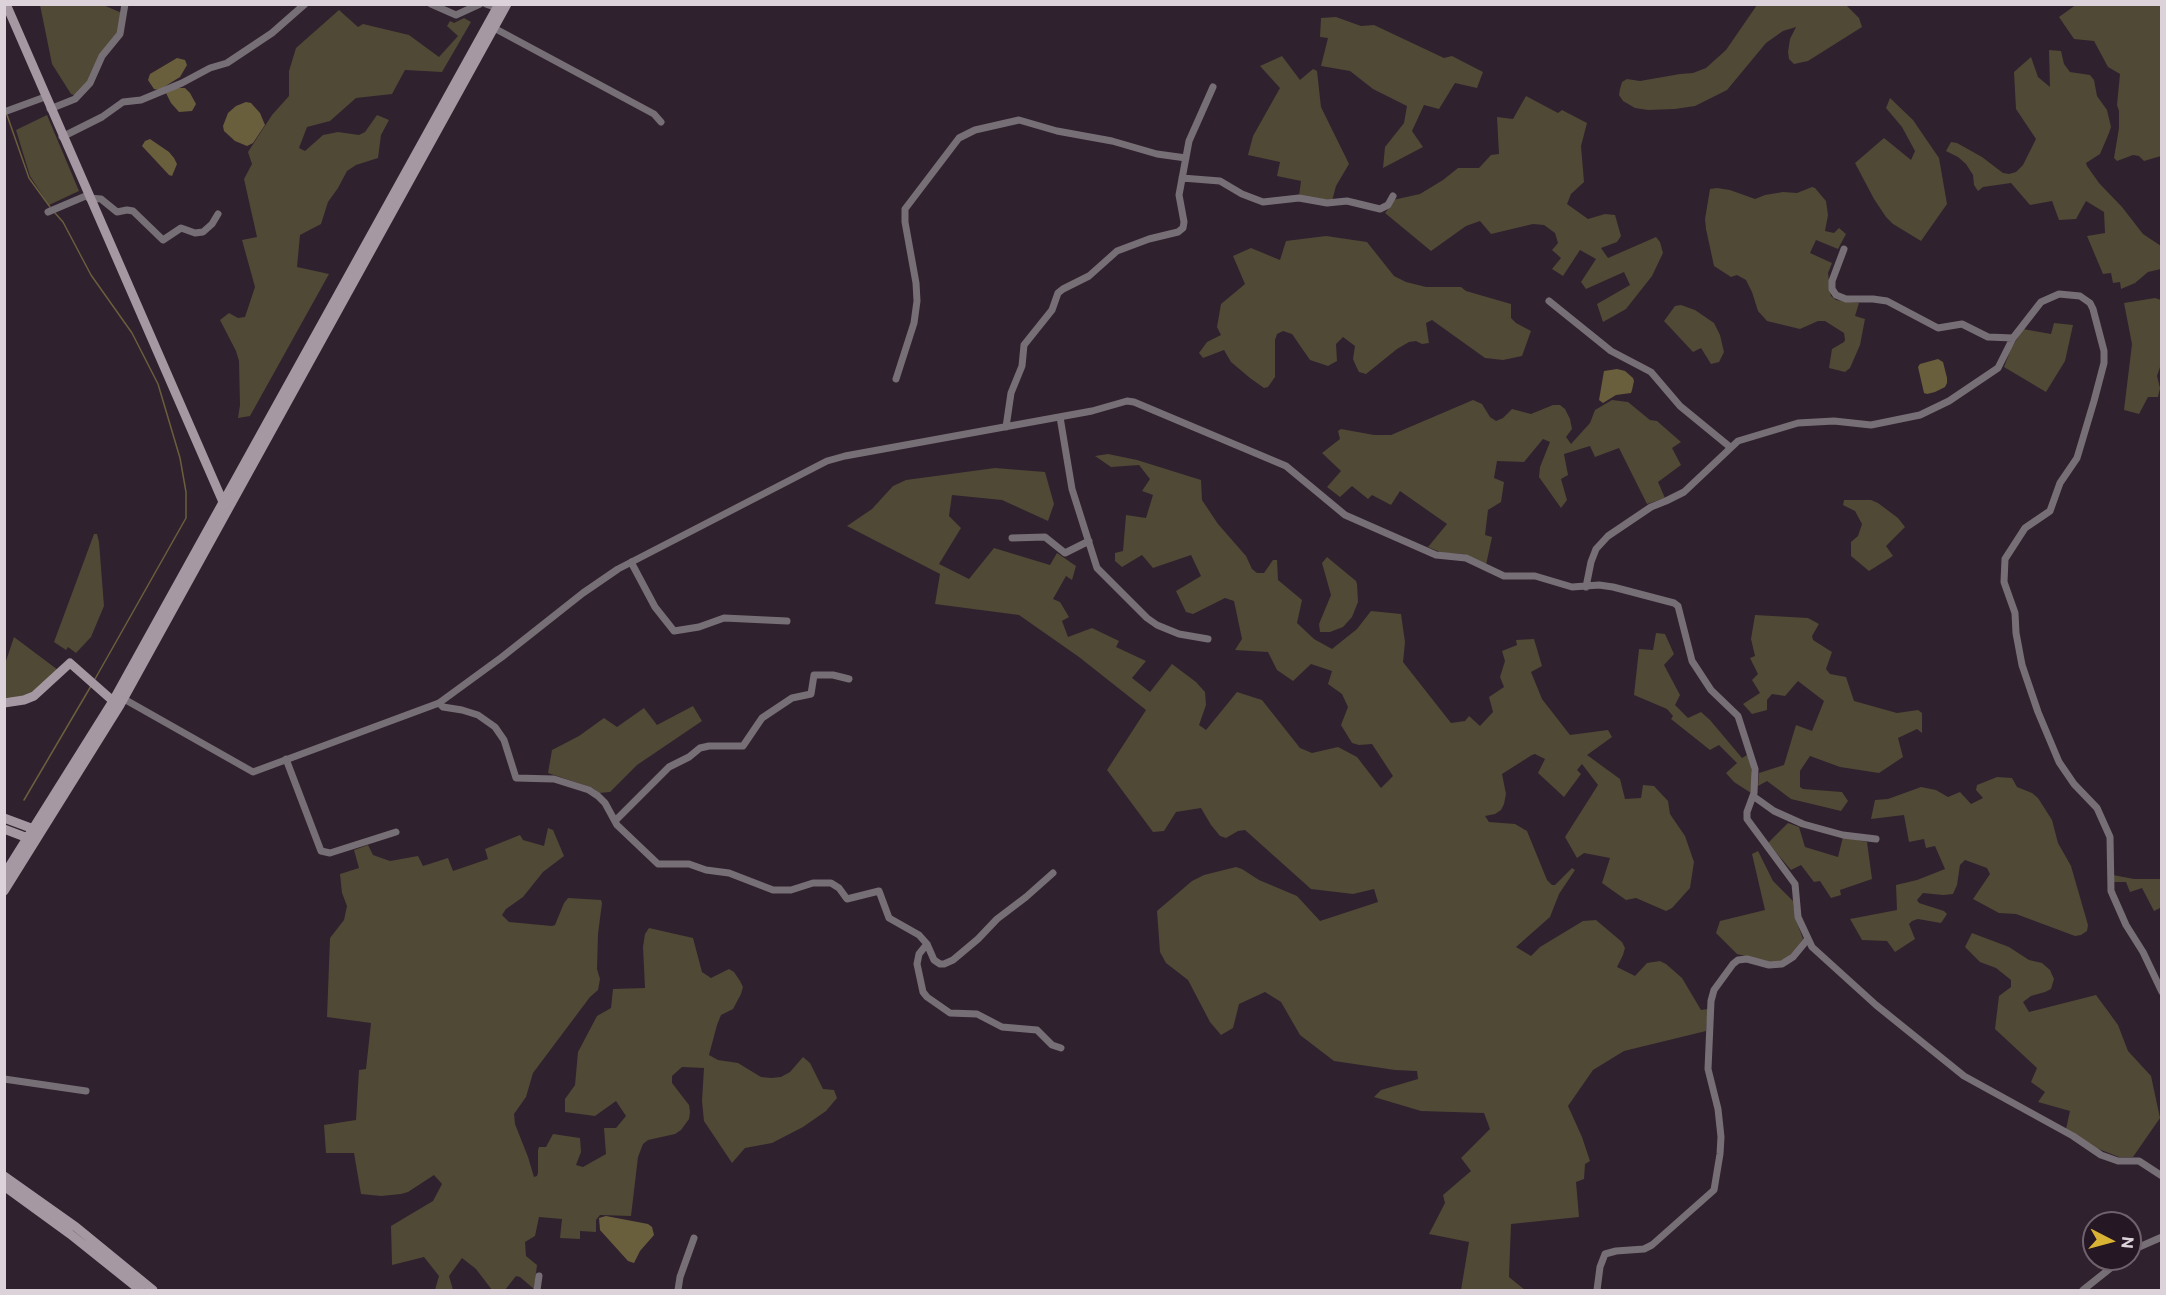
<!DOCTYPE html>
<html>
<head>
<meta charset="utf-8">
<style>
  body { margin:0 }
  #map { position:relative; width:2166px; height:1295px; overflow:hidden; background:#30212e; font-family:Commissioner,sans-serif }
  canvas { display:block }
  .frame { position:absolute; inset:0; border:6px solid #dcd2da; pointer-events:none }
  .north { position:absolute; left:2082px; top:1211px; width:60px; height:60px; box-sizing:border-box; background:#261724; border:2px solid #6f626d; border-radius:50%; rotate:96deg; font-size:16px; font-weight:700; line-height:24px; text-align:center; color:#dcd2da }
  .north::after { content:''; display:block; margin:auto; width:21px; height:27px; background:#d9b334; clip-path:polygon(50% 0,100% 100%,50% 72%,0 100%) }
</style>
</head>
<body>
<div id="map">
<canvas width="2166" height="1295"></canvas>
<div class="frame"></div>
<div class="north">N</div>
</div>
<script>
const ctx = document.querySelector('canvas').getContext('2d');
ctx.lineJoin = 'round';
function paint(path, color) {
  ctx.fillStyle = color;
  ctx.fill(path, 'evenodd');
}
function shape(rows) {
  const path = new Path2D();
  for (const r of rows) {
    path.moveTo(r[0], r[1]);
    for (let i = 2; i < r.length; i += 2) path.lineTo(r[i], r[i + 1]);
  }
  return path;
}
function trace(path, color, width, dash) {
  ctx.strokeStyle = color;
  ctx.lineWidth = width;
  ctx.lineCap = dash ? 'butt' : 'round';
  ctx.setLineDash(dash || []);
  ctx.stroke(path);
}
const green = shape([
  [2077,4,2161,5,2161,156,2144,161,2139,156,2133,155,2117,161,2114,158,2119,128,2119,111,2117,105,2120,74,2108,67,2094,41,2074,39,2059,17],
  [40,5,103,5,122,13,120,29,86,86,76,96,71,94,52,64],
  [1757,5,1846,5,1859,18,1862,27,1808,61,1794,64,1789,59,1788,52,1790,39,1796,27,1783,31,1766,43,1727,90,1695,106,1675,109,1648,110,1635,108,1623,101,1619,95,1620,89,1622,82,1627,79,1640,81,1680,74,1693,73,1706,68,1726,50],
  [339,10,358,27,363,24,409,35,439,57,458,36,447,26,450,21,454,23,464,18,471,22,442,72,405,70,392,94,356,98,330,121,307,127,299,148,305,151,323,135,338,132,359,135,365,132,377,115,389,120,381,135,378,158,356,165,347,171,338,188,328,202,321,224,300,235,297,267,329,274,250,416,238,418,240,405,239,361,236,351,220,320,229,313,238,318,245,317,255,287,242,240,257,237,244,179,252,164,248,152,272,115,289,96,289,71,296,48],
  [1336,17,1361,26,1374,25,1444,58,1452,56,1483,72,1477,88,1455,83,1439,109,1424,105,1412,131,1423,147,1383,168,1385,147,1404,123,1407,106,1373,89,1350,71,1321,66,1328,38,1320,37,1321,18],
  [2049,50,2061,51,2064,64,2070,72,2090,75,2094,80,2097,96,2107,110,2111,127,2109,133,2100,154,2086,163,2087,166,2099,183,2122,207,2143,234,2161,246,2161,269,2148,272,2135,283,2121,289,2120,282,2113,283,2111,273,2103,274,2087,236,2105,233,2104,212,2086,201,2076,219,2059,220,2052,201,2030,205,2011,183,1983,187,1978,191,1974,185,1973,175,1966,164,1958,157,1946,151,1951,142,1957,143,1982,157,2003,173,2009,174,2016,172,2023,165,2036,139,2016,109,2014,72,2031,57,2038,77,2050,87],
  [1282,56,1300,80,1313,69,1317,71,1321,107,1349,164,1336,186,1332,201,1299,196,1301,181,1277,176,1280,162,1248,155,1253,136,1280,88,1260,66],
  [1526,96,1558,113,1562,110,1587,123,1581,146,1584,182,1571,194,1567,204,1588,219,1605,214,1615,215,1621,236,1617,242,1601,248,1608,258,1656,237,1660,242,1663,253,1652,276,1626,309,1603,322,1597,304,1630,285,1624,272,1586,289,1581,282,1596,259,1580,250,1563,276,1552,269,1561,258,1552,250,1558,243,1555,233,1544,225,1533,224,1491,234,1480,221,1466,226,1431,251,1385,213,1392,204,1393,200,1420,194,1443,180,1458,168,1479,168,1491,155,1499,154,1497,117,1513,119],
  [1890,98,1913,120,1939,158,1947,204,1921,241,1893,224,1886,217,1874,199,1855,163,1884,138,1911,160,1915,151,1902,127,1886,108],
  [47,115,79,191,49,205,30,176,16,130],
  [1812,187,1815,188,1826,201,1828,215,1825,231,1834,233,1839,228,1846,234,1838,249,1816,240,1810,253,1832,263,1828,273,1831,296,1836,300,1859,303,1855,316,1865,319,1860,345,1850,368,1845,372,1829,368,1832,349,1844,342,1845,340,1844,333,1825,321,1818,321,1800,329,1767,321,1758,311,1752,292,1746,280,1737,275,1731,277,1714,266,1706,229,1705,219,1710,189,1717,188,1730,190,1755,199,1765,195,1783,192,1797,193],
  [1326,236,1367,242,1394,276,1406,282,1426,287,1461,287,1466,291,1511,304,1511,318,1516,323,1531,331,1522,356,1503,360,1485,358,1432,320,1426,323,1429,343,1422,344,1416,341,1409,342,1397,349,1366,374,1359,372,1356,366,1353,359,1355,346,1343,337,1336,344,1337,361,1328,366,1310,360,1292,334,1283,331,1277,334,1275,340,1275,377,1268,387,1264,388,1250,378,1231,362,1224,350,1203,358,1199,353,1207,342,1221,335,1217,327,1221,304,1245,284,1233,256,1251,248,1280,260,1286,241],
  [2155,298,2161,300,2161,364,2157,376,2160,388,2158,397,2148,397,2139,414,2124,410,2132,344,2124,303],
  [1681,305,1695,310,1714,323,1720,335,1724,352,1719,362,1711,364,1701,348,1693,352,1664,321,1675,306],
  [2054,323,2073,325,2065,361,2046,392,2004,367,2011,349,2023,329,2051,334],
  [1473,400,1482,404,1490,417,1496,421,1503,418,1512,409,1531,414,1553,405,1560,405,1565,409,1570,419,1572,429,1566,437,1571,444,1590,423,1595,410,1612,400,1628,402,1650,420,1657,421,1681,442,1672,448,1681,465,1658,482,1665,498,1647,504,1619,448,1595,457,1590,446,1564,454,1568,475,1561,479,1567,500,1561,508,1539,477,1540,467,1550,442,1543,439,1524,462,1497,461,1494,478,1504,482,1501,502,1488,510,1485,535,1492,537,1486,565,1464,554,1442,553,1428,547,1447,524,1400,491,1391,505,1372,495,1368,499,1352,486,1340,497,1327,487,1341,471,1322,453,1340,439,1338,431,1341,429,1374,435,1391,435],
  [1108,454,1137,460,1201,480,1202,500,1218,524,1246,556,1252,569,1257,573,1264,573,1273,560,1277,560,1278,580,1302,600,1297,623,1314,639,1332,649,1357,629,1371,611,1401,614,1405,642,1403,662,1451,723,1465,721,1469,716,1480,726,1493,712,1489,697,1504,687,1500,677,1505,661,1502,651,1517,645,1516,640,1534,639,1542,666,1531,672,1542,699,1570,735,1608,730,1612,737,1587,755,1620,779,1625,799,1641,798,1643,785,1654,786,1668,801,1670,814,1685,836,1694,862,1690,888,1672,908,1666,911,1636,898,1626,900,1602,883,1610,858,1584,853,1577,858,1565,837,1598,785,1582,764,1577,770,1581,774,1564,797,1538,773,1545,759,1535,754,1532,755,1502,774,1506,794,1504,804,1501,810,1495,814,1485,816,1489,822,1515,824,1527,831,1547,880,1552,885,1555,885,1572,868,1575,870,1559,894,1550,917,1516,947,1531,956,1540,947,1583,921,1596,920,1622,942,1625,948,1623,955,1617,967,1635,976,1647,963,1660,961,1666,964,1682,978,1701,1010,1708,1009,1706,1031,1624,1051,1593,1070,1568,1106,1582,1137,1590,1161,1585,1164,1584,1179,1576,1182,1579,1217,1511,1224,1509,1277,1525,1290,1461,1290,1469,1242,1429,1234,1445,1203,1443,1195,1471,1171,1461,1158,1490,1129,1484,1113,1421,1111,1374,1097,1381,1090,1418,1079,1417,1071,1395,1070,1334,1061,1300,1035,1281,1002,1265,992,1239,1004,1233,1028,1221,1035,1210,1022,1188,980,1166,963,1160,952,1157,911,1192,881,1204,875,1236,867,1242,869,1259,880,1297,896,1320,921,1378,902,1374,889,1353,894,1311,889,1245,830,1238,831,1226,838,1220,836,1211,825,1201,808,1176,812,1164,831,1153,832,1107,770,1146,710,1079,657,1019,615,935,604,940,574,847,526,872,509,893,486,906,480,995,468,1045,472,1054,504,1048,521,1002,500,952,495,949,516,961,528,939,564,969,579,994,548,1050,565,1057,553,1076,566,1072,580,1066,576,1053,599,1060,602,1069,617,1062,621,1068,637,1092,628,1119,641,1116,647,1146,661,1132,678,1150,692,1172,664,1196,682,1205,692,1206,705,1199,725,1206,730,1237,692,1262,700,1300,748,1312,753,1338,747,1357,757,1381,788,1393,776,1372,744,1359,745,1352,743,1341,725,1348,707,1342,694,1328,684,1332,671,1311,664,1293,681,1277,670,1268,652,1235,650,1242,639,1234,601,1225,598,1193,614,1186,612,1176,591,1201,576,1191,555,1153,568,1142,555,1122,567,1115,561,1115,553,1123,551,1126,515,1146,518,1153,495,1142,491,1150,479,1139,465,1111,467,1095,456],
  [1844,500,1871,500,1878,503,1898,518,1905,527,1886,546,1893,556,1869,571,1851,556,1851,542,1858,536,1862,524,1855,511,1843,505],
  [94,534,97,534,99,542,104,606,91,637,76,653,68,647,66,650,54,642],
  [1327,557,1356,581,1357,584,1358,602,1352,617,1343,627,1330,632,1320,632,1319,624,1331,595,1322,563],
  [1755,615,1808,618,1819,624,1812,636,1813,640,1832,652,1826,669,1830,674,1846,677,1854,701,1897,713,1918,710,1922,713,1922,733,1917,729,1898,738,1903,757,1879,773,1840,767,1810,756,1800,771,1800,787,1803,789,1842,792,1848,801,1841,811,1791,799,1767,781,1758,786,1759,773,1784,765,1796,725,1812,731,1824,701,1798,681,1785,696,1772,694,1767,700,1767,710,1752,714,1743,704,1760,693,1752,680,1758,674,1750,658,1755,656,1751,639],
  [1656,633,1665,634,1674,654,1664,665,1680,695,1675,705,1688,718,1701,712,1710,720,1742,758,1747,755,1751,767,1753,789,1751,793,1734,782,1726,773,1737,763,1719,745,1710,750,1671,719,1673,716,1667,709,1634,695,1639,649,1653,650],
  [14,637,58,670,36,691,24,697,5,699,5,664],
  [693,706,702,721,637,765,610,792,599,793,593,788,548,773,552,750,579,736,604,718,617,727,644,708,657,725],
  [1997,777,2012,778,2017,787,2032,793,2038,798,2052,820,2058,843,2071,866,2088,925,2087,931,2081,935,2075,936,2016,914,1999,913,1973,899,1990,874,1987,868,1965,860,1960,865,1957,885,1953,894,1943,895,1923,893,1917,900,1919,903,1944,911,1947,914,1941,923,1918,919,1912,921,1909,924,1915,939,1895,952,1887,941,1862,940,1850,919,1897,910,1896,885,1917,880,1945,869,1935,846,1926,848,1924,839,1909,842,1904,815,1871,819,1875,800,1888,799,1921,787,1936,790,1948,797,1960,792,1971,804,1983,798,1976,790,1977,785],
  [1788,823,1799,827,1805,847,1838,857,1843,837,1867,842,1872,879,1840,890,1841,895,1831,898,1820,881,1814,882,1801,865,1791,870,1768,843],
  [548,828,553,830,564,856,543,872,523,897,506,909,502,915,509,922,552,926,555,925,564,903,568,898,601,900,602,903,598,934,597,969,600,979,598,990,590,997,533,1073,526,1097,514,1114,515,1124,528,1157,534,1177,537,1176,538,1173,538,1150,539,1147,546,1147,553,1134,580,1138,581,1152,576,1165,583,1167,606,1154,604,1128,616,1128,626,1116,616,1101,595,1116,565,1112,565,1099,575,1085,578,1052,597,1016,611,1008,613,989,645,988,643,947,645,934,649,928,693,938,702,972,711,978,729,969,734,972,740,981,743,987,741,994,733,1009,721,1015,717,1025,709,1055,718,1060,738,1063,761,1077,771,1078,781,1077,790,1072,803,1057,810,1063,823,1089,834,1090,837,1098,826,1111,803,1127,772,1143,745,1148,732,1163,704,1121,702,1101,704,1068,682,1067,672,1076,672,1083,689,1105,690,1112,689,1119,681,1130,675,1134,648,1140,643,1144,638,1157,631,1216,600,1215,596,1220,596,1232,580,1231,580,1239,560,1238,562,1219,539,1217,535,1236,525,1242,526,1256,537,1265,534,1289,520,1277,516,1276,505,1290,492,1290,476,1269,462,1258,449,1276,453,1290,435,1290,439,1276,424,1257,392,1265,391,1226,433,1201,442,1184,434,1175,408,1192,401,1194,381,1196,361,1194,354,1153,326,1153,324,1125,356,1120,359,1070,366,1069,371,1023,327,1017,330,938,344,920,347,906,342,893,340,874,359,868,354,850,368,845,373,855,390,861,418,856,423,866,448,858,453,871,488,859,485,849,520,835,523,840,544,846],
  [1758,851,1773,881,1793,901,1795,917,1803,939,1793,952,1784,961,1769,962,1737,954,1716,933,1720,921,1765,910,1752,854],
  [2113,875,2134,879,2161,879,2161,911,2160,908,2154,911,2142,888,2130,892,2126,882,2114,882],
  [1972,933,2009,947,2029,960,2042,963,2050,970,2054,979,2051,989,2045,992,2031,996,2023,1002,2029,1012,2096,995,2110,1014,2118,1025,2128,1051,2151,1076,2160,1118,2133,1157,2119,1157,2096,1148,2066,1129,2070,1111,2038,1102,2045,1092,2031,1082,2037,1068,1995,1029,1999,996,2011,987,2011,980,1996,968,1980,962,1965,947]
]);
const water = shape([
  [177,58,185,60,187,65,180,77,159,90,154,89,148,80,150,74],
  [177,88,185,88,190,93,196,104,192,111,179,112,171,103,166,93],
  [246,102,251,103,260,113,265,125,253,143,247,146,235,141,224,131,223,126,228,113,236,106],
  [150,139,169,152,174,158,177,164,172,176,169,175,142,146,145,141],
  [1938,359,1943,362,1947,378,1947,383,1945,387,1935,392,1927,394,1924,393,1918,367,1920,364],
  [1617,369,1625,371,1633,378,1634,381,1632,390,1631,393,1616,395,1603,403,1599,400,1604,371],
  [606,1216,648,1224,652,1227,654,1235,640,1251,634,1263,628,1261,600,1230,599,1218]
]);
const stream = shape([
  [7,115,29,178,50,207],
  [55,213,63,222,91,275,132,333,158,384,180,458,186,492,186,518,95,679],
  [24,800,91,686]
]);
const street = shape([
  [431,4,456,15,480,4],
  [486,4,497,8],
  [494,28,654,114,661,122],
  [50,109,75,99,90,83,102,56,120,34,125,4],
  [4,112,45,97],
  [62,137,102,117,123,102,141,100,182,83,210,68,227,63,272,33,305,4],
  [1182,178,1220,181,1242,194,1263,202,1299,198,1327,203,1347,201,1380,209,1388,205,1393,196],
  [89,198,101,199,117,212,127,210,133,211,163,240,181,228,195,233,203,232,212,224,218,214],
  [48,212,88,195],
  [1844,249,1832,281,1832,289,1836,295,1846,299,1873,299,1887,301,1938,328,1962,324,1988,337,2013,338],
  [1549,301,1611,351,1651,372,1680,406,1730,447],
  [896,379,914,323,917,301,916,283,905,222,905,209,959,138,975,130,1019,120,1057,131,1112,141,1157,154,1186,158],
  [1060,417,1072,489,1097,568,1147,618,1157,625,1179,634,1208,639],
  [1006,427,1011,393,1022,366,1024,345,1052,310,1058,293,1063,289,1089,276,1117,251,1149,239,1178,232,1183,228,1184,222,1179,195,1189,141,1213,87],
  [1012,538,1045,537,1065,553,1089,541],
  [631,562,655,607,674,631,699,627,724,618,787,621],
  [1586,587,1591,562,1596,549,1608,536,1651,507,1666,501,1684,492,1738,441,1798,423,1834,421,1871,425,1920,415,1949,401,1998,368,2013,338,2041,302,2059,294,2080,296,2090,303,2093,309,2104,351,2104,363,2094,401,2077,458,2060,483,2050,511,2025,528,2005,559,2004,582,2015,613,2016,633,2022,665,2038,712,2059,762,2074,784,2097,808,2110,837,2111,891,2126,925,2143,952,2162,992],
  [124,699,253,772,439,703,502,657,583,593,618,569,827,461,845,456,1092,411,1127,401,1134,402,1286,466,1345,515,1436,555,1466,558,1504,576,1535,576,1572,587,1599,585,1613,587,1674,603,1678,606,1692,661,1711,690,1738,716,1755,769,1754,793,1747,812,1747,819,1795,884,1798,917,1812,947,1876,1005,1964,1076,2073,1136,2101,1155,2118,1161,2139,1161,2162,1176],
  [439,703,443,707,462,710,478,715,495,727,504,740,516,778,554,779,589,790,598,796,605,803,617,825,658,864,689,864,706,870,729,873,773,890,791,890,813,883,831,883,839,888,847,899,879,891,889,918,919,935,927,944,934,960,940,964,944,964,953,960,978,939,997,919,1026,897,1053,873],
  [286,759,321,851,330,853,396,832],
  [1753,796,1774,811,1803,824,1843,835,1876,839],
  [615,821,669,767,689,757,700,748,709,746,743,746,762,718,792,698,811,694,814,675,833,675,849,679],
  [927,944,919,954,917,964,923,992,927,997,950,1013,977,1014,1002,1027,1037,1030,1052,1045,1061,1048],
  [4,1079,86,1091],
  [2130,1251,2162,1237],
  [537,1290,539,1276],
  [678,1290,680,1277,694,1238],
  [1597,1290,1600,1267,1605,1254,1616,1251,1644,1249,1652,1245,1714,1190,1720,1154,1721,1137,1718,1109,1708,1069,1711,1001,1714,990,1733,964,1738,960,1747,959,1769,965,1782,964,1793,957,1807,940],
  [2083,1290,2122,1259]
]);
const secondary = shape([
  [6,4,223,502],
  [4,703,24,700,34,696,70,663,113,701],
  [4,818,39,831],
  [4,829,33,840],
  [4,875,113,701,499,4],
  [4,891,120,705,507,4],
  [4,1176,76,1227,153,1290],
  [4,1186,70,1234,140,1290]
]);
paint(green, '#504935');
paint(water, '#6a5f3d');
trace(stream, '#6a5f3d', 1.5);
trace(street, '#776f76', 7);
trace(secondary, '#a598a3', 9);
</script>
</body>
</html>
